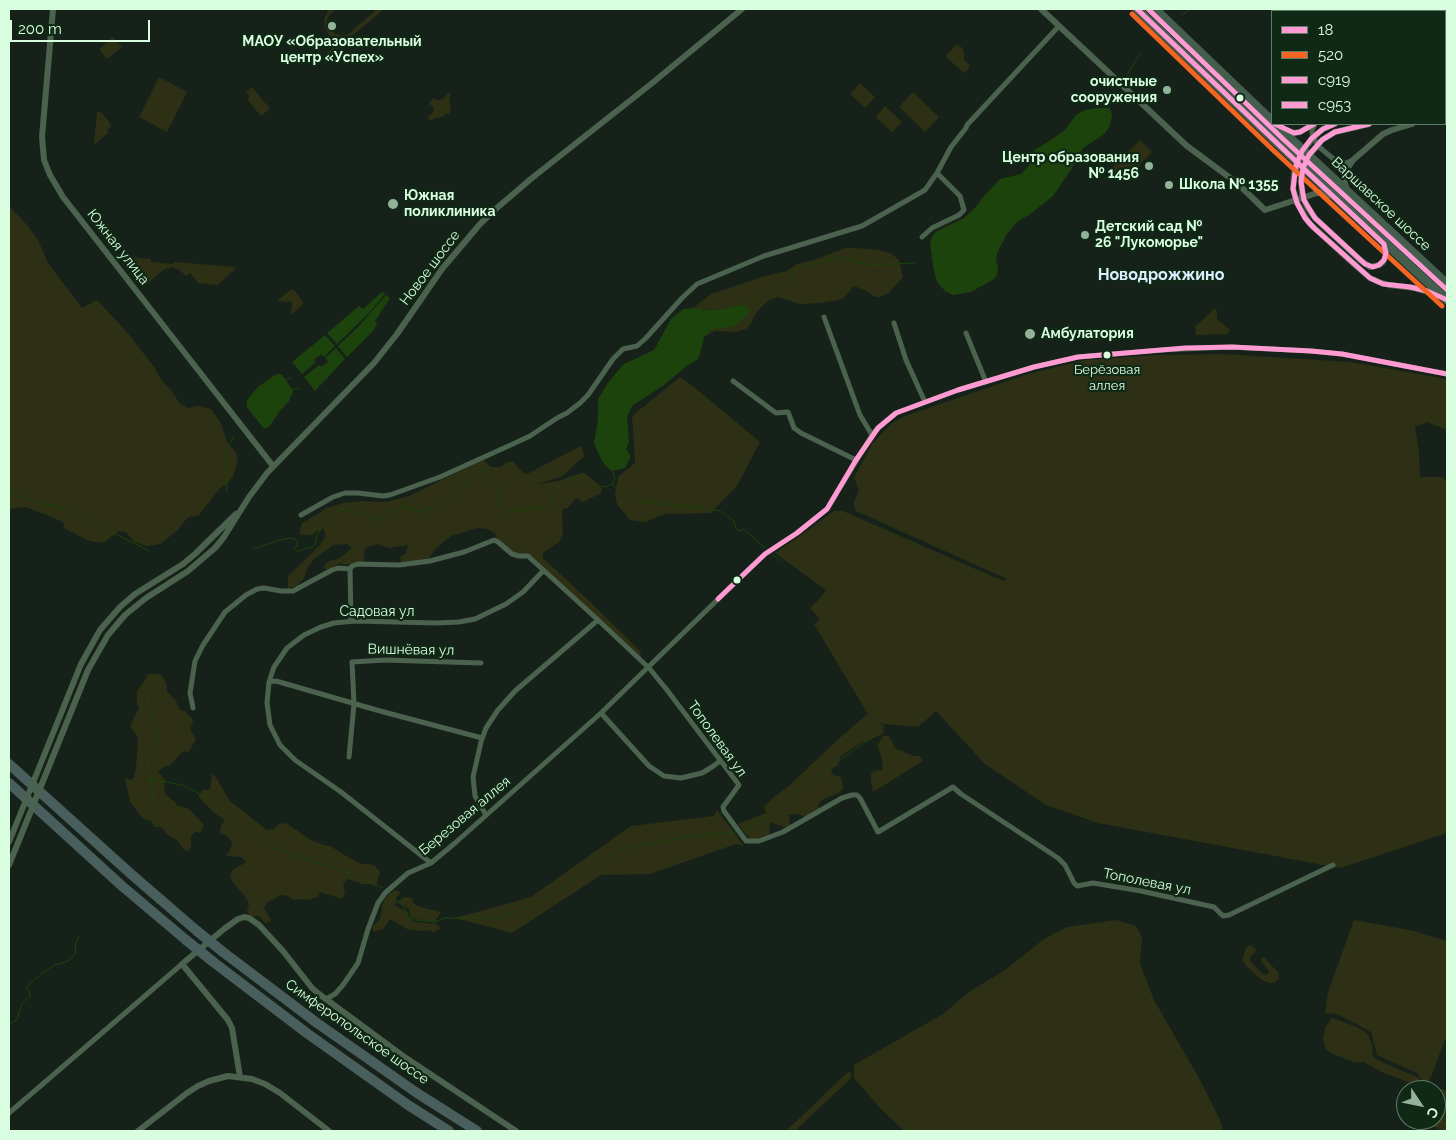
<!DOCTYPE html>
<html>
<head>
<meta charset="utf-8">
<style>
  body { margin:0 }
  #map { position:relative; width:1456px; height:1140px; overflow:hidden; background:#162219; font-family:Raleway,sans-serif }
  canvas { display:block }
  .frame { position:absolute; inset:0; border:10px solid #d8fedf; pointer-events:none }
  .legend { position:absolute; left:1271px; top:10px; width:175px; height:115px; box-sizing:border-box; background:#102816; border:1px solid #607e66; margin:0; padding:6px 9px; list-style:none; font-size:15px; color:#d8fedf }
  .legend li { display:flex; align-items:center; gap:10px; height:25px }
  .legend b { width:25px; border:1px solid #607e66 }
  .north { position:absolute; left:1396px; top:1080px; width:50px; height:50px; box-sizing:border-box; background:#102816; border:1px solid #607e66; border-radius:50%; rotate:124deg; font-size:14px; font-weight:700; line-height:20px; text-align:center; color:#d8fedf }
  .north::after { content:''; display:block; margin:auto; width:18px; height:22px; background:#94b19a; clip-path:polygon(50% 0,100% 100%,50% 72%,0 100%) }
  .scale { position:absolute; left:10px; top:20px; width:140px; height:22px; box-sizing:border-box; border:2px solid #d8fedf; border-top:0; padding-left:6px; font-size:15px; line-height:18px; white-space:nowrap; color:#d8fedf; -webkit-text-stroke:4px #102816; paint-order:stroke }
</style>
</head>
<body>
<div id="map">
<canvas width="1456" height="1140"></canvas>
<div class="frame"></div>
<ul class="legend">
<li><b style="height:6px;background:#ff9ad2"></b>18</li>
<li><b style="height:6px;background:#f26522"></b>520</li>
<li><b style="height:6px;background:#ff9ad2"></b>с919</li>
<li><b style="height:6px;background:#ff9ad2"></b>с953</li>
</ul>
<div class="north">С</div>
<div class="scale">200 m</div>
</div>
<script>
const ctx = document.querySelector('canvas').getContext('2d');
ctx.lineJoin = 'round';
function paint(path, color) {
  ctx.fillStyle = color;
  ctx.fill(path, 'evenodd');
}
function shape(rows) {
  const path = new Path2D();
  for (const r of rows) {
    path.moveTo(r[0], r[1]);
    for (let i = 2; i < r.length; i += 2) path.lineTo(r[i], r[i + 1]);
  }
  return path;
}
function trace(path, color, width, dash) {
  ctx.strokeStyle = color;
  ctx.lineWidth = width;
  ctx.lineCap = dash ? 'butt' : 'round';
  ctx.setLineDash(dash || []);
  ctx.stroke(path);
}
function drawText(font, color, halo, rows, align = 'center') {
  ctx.font = font + ' Raleway,sans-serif';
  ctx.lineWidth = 4.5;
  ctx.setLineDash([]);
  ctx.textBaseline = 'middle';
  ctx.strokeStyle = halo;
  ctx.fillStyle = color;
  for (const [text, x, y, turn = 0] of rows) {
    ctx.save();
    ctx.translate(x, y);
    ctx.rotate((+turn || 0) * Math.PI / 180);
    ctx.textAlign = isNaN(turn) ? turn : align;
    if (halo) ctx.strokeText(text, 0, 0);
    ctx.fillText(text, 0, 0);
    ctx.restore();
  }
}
const green = shape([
  [329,9,335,9,328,17,327,21,329,28,335,34,344,36,348,34,373,13,376,9,384,9,326,58,324,55,342,40,333,37,329,35,325,27,324,19],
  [113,37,122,47,107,59,99,49],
  [956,45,959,45,964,50,964,60,970,66,969,68,965,73,963,72,946,57,947,54],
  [159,77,187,92,167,132,139,117],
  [860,83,875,97,865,108,850,94],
  [252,87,270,109,261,116,247,99,250,97,246,92],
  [913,92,939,117,925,132,899,107],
  [448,93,451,93,449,99,451,109,449,114,446,113,443,117,435,118,429,121,428,116,432,114,434,110,433,106,429,104,433,98,438,100,443,99],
  [885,106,902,122,892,132,876,117],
  [97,112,101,112,112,126,107,130,109,132,94,145],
  [1140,140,1152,152,1125,180,1112,168],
  [9,206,26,224,38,240,48,263,82,308,97,300,126,331,154,367,160,378,171,390,180,404,188,408,198,406,211,409,220,422,228,444,235,451,238,459,233,476,228,483,220,488,199,515,187,518,178,530,160,544,147,546,134,542,126,532,119,531,103,543,90,541,65,529,63,522,54,518,26,507,9,509],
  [845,248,854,248,879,250,892,254,899,260,903,277,890,292,880,297,875,297,867,291,854,286,844,298,839,300,819,303,800,304,778,297,768,301,760,308,754,316,750,325,746,329,736,332,715,331,704,337,711,329,734,326,739,305,722,309,708,310,693,308,711,294,762,277,787,271,797,264,814,260],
  [129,257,151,259,151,262,173,264,174,262,235,267,234,270,218,285,197,283,197,281,190,273,186,276,181,271,172,267,163,270,147,284,128,260],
  [291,289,295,291,303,302,302,305,291,315,292,302,277,301],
  [1214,309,1217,311,1217,319,1230,330,1227,334,1196,335,1195,327],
  [1115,328,1117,338,1115,339,1094,341,1094,330],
  [1223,354,1350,362,1447,379,1447,430,1427,422,1415,427,1419,452,1420,477,1442,477,1447,481,1447,833,1340,868,1098,823,1046,805,985,764,936,711,918,727,875,723,884,725,883,734,859,744,840,757,838,765,831,770,833,775,841,777,843,788,839,793,822,800,818,805,820,810,807,818,799,814,789,815,790,826,787,828,770,822,769,834,758,839,749,838,738,824,766,813,764,807,775,796,789,786,833,744,867,714,869,716,814,624,820,619,810,608,822,596,826,590,775,553,800,536,834,511,843,511,994,577,1005,581,1007,579,856,511,853,504,859,490,854,478,872,444,892,423,905,416,1028,374,1086,360,1157,355],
  [680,377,694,387,760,442,737,486,711,513,665,514,644,522,630,520,617,504,615,494,618,477,635,463,632,416],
  [581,446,585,456,576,463,563,476,538,484,558,481,581,473,585,473,600,486,602,489,601,493,583,502,576,498,568,508,563,509,562,513,563,533,559,542,543,553,543,558,583,595,640,651,641,657,636,657,528,556,519,556,498,542,495,533,487,529,478,528,451,536,435,549,429,559,402,567,400,557,406,553,408,545,389,548,378,544,365,548,363,564,352,563,345,565,340,563,328,570,323,568,327,562,340,558,352,548,347,544,333,545,313,560,307,569,304,578,297,586,288,588,288,576,320,545,326,536,323,528,311,535,299,534,302,523,318,514,326,508,344,503,362,501,386,502,409,496,483,460,491,467,500,467,508,462,513,461,522,472,527,474],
  [148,674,158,674,162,676,167,685,166,690,176,701,180,710,185,711,192,718,193,723,190,726,191,731,196,739,189,752,184,751,180,754,170,766,165,766,158,772,165,780,164,791,166,795,175,802,177,806,187,808,191,811,204,825,200,833,195,832,191,836,191,846,189,851,184,850,178,841,166,834,164,830,160,827,155,827,150,819,146,820,141,817,136,809,130,802,125,778,130,780,134,778,136,768,138,738,130,726,139,708,137,701,137,691,146,679],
  [883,736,889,736,895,748,913,756,920,756,923,761,873,792,871,782,871,774,874,771,883,770,882,758,877,746],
  [212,774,215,776,230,801,267,830,274,829,279,824,286,823,309,839,323,845,330,846,348,857,361,864,369,864,375,866,380,872,376,886,369,884,361,884,355,881,347,879,343,885,345,892,342,899,320,892,318,897,308,900,301,899,294,900,288,896,281,895,268,902,264,908,271,920,266,924,259,916,251,917,247,911,249,904,246,898,232,881,230,874,234,869,246,862,242,857,226,856,230,850,232,842,227,836,220,833,221,826,225,820,213,812,198,796,203,790,210,789],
  [717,810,744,846,736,844,650,874,601,875,512,933,455,918,531,897,631,826,714,816],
  [394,890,401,892,396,899,396,903,405,897,412,898,414,904,424,908,441,912,435,922,415,919,410,916,409,909,401,904,396,903,395,906,406,911,408,916,414,922,436,924,441,928,434,932,428,930,422,931,407,929,390,919,383,929,374,932,372,927,380,919,382,910,382,906,385,898],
  [1117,920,1136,926,1142,937,1140,964,1154,1000,1199,1078,1221,1122,1223,1131,904,1131,880,1108,854,1078,854,1065,943,1014,969,992,1005,970,1044,939,1067,927],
  [1354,920,1414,931,1447,941,1447,1034,1431,1077,1425,1085,1417,1073,1377,1055,1371,1032,1337,1014,1325,1013,1328,992],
  [1251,945,1255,948,1256,951,1249,958,1252,963,1264,975,1267,975,1269,972,1262,962,1261,958,1265,957,1269,963,1278,972,1279,978,1275,983,1269,983,1262,980,1247,967,1242,960,1244,953,1247,947],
  [1332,1018,1357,1027,1368,1034,1373,1047,1372,1054,1375,1059,1419,1078,1421,1084,1418,1086,1382,1072,1364,1062,1356,1063,1333,1054,1326,1049,1323,1039,1325,1028],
  [848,1072,850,1072,852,1074,851,1078,795,1131,786,1131],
  [1433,1089,1441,1089,1447,1091,1447,1131,1444,1131,1429,1125,1423,1120,1436,1120,1436,1090]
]);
const water = shape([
  [1096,108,1110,108,1112,115,1110,126,1105,133,1100,137,1083,148,1070,171,1053,196,1029,215,1023,218,1015,224,1007,234,997,253,996,260,998,266,997,275,994,279,971,292,953,295,945,291,937,282,934,271,930,245,932,236,937,231,964,218,975,208,984,196,1000,179,1021,174,1028,167,1033,158,1033,151,1057,136,1066,129,1076,115,1085,110],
  [382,292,385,294,370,312,337,344,327,333,359,306,363,309],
  [386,295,390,298,375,321,377,323,373,331,347,357,338,346,358,327],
  [739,305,745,306,750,310,745,317,734,326,711,330,704,337,700,354,697,360,688,365,664,385,632,406,627,417,629,442,626,450,630,455,630,458,625,468,612,471,608,468,602,461,594,443,598,419,598,399,610,380,624,364,654,350,671,319,683,309,693,308,708,310,722,309],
  [325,335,335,346,324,357,321,354,314,360,316,362,302,374,292,362],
  [336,348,345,359,315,391,304,377,319,365,321,367,328,362,325,358],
  [278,374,282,375,292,389,293,392,289,401,279,412,269,427,264,429,247,407,247,400,258,387,275,375]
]);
const stream = shape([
  [1182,15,1191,9],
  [1125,79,1140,53],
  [745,306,775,287,792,278,795,269,818,262,828,261,840,257,870,265,915,263],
  [285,380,291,378],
  [292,390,300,388],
  [612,484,619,491,630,494,641,502,698,507,720,511,734,521,736,528,740,531,744,529,765,548],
  [9,491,17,496,67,510,150,551],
  [227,493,226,483,228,476,225,456,226,449,234,437],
  [254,549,276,541,290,538,295,539,298,544,294,549,297,551,301,551,306,548,313,547,316,542,316,538,321,528,330,524,329,517,341,508,352,512,361,512,367,514,374,520,379,519,389,512,401,507,420,512,433,507,457,494,464,487,467,478,475,468,480,468,489,472,495,482,498,491,498,503,504,512,508,512,523,509,531,510,540,508,550,504,553,498,553,491,555,489,577,476,582,477,592,485,606,487,612,484,615,479,612,469],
  [772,555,778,558,779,562],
  [147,691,150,712,156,725,159,744,148,759,155,812,149,822],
  [150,779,182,785,215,801,243,830,276,849,354,875,383,888],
  [740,832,772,813,808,783,879,732],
  [389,893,404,907,408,916,414,920,435,922,444,918,499,918,539,902,619,850,685,837,736,832],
  [9,1024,17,1020,22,1004,26,999,30,997,30,993,26,988,26,987,45,971,53,966,68,961,72,958,75,954,76,942,80,935]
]);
const minor = shape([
  [1315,124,1312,130,1312,134,1318,146,1337,162,1346,163,1353,160],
  [922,237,932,228,959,215,964,210,960,196,937,173],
  [824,317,860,415,872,435],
  [894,323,906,360,925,402],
  [966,333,986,382],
  [733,381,776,413,788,412,794,428,801,433,856,460],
  [301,515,333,497,345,493,358,493,383,496,390,495,440,477,515,443,530,436,557,418,567,413,580,403,588,395,613,359,623,349,637,346,646,338,682,298,697,284,764,256,862,226,925,190,937,173,951,147,966,128,967,125,1059,26],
  [351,621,350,569,352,566,358,564,399,565,430,561,464,552,494,540,498,542,512,554,519,556,528,556,598,620,649,668,667,690,739,785,723,807,724,811,746,841,759,841,783,832,842,798,852,795,857,795,860,798,878,832,953,787,961,794,1058,858,1065,865,1074,883,1077,886,1093,883,1141,891,1214,907,1223,916,1229,915,1333,865],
  [269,682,276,681,380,711,482,738],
  [193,708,190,693,195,661,203,645,225,612,246,595,257,589,264,588,281,591,293,591,332,570,338,568,350,569],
  [601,713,649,766,664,776,681,778,702,773,712,767,720,761],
  [349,757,354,704,352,662,385,660,481,663],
  [486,815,475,796,473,777,481,742,486,728,498,710,515,691,598,620],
  [431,863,341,792,295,760,280,745,270,725,267,703,269,682,274,667,287,648,304,635,321,627,334,623,355,621,436,623,459,622,475,619,506,604,523,592,543,571],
  [326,999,335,994,343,985,358,963,368,929,378,903,385,893,408,873,431,863,455,843,601,713,749,569,765,554,797,533,827,509,872,435,878,428,896,413,958,390,1034,367,1078,357,1161,350,1232,347,1311,351,1342,354,1447,374],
  [9,1113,182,964]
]);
const tertiary = shape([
  [53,9,42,137,44,160,50,175,63,197,273,466],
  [1041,9,1187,146,1237,183,1265,210,1317,193,1322,192,1331,196],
  [1445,102,1447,102],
  [1445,107,1447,106],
  [1445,114,1447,112],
  [1281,128,1294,133,1300,132,1314,124],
  [1335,132,1369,124],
  [1347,190,1344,181,1344,177,1349,166,1353,160,1383,134,1392,130,1412,124],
  [1360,260,1370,267,1379,265,1383,262,1386,256,1384,244],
  [1355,265,1370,278,1379,282,1389,285,1415,288,1439,295],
  [81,664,100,630,120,607,135,594,183,564,195,554,236,514],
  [88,670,108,635,125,615,146,598,188,571,215,548,224,537,249,497,267,473,374,363,397,334,442,269,480,224,498,207,532,178,651,84,742,9],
  [240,1077,232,1028,228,1020,182,964,224,929,238,919,244,917,249,918,259,925,283,951,312,988,319,994,403,1056,516,1131],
  [138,1131,187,1093,198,1086,209,1081,228,1076,252,1079,265,1084,280,1093,329,1131]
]);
const primary = shape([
  [1137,9,1278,144,1447,300],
  [1155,9,1272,121],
  [1275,124,1447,284]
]);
const motorway = shape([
  [9,764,131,874,197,931],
  [9,783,122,886,186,940],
  [223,952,317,1023,417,1093,477,1131],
  [212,961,308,1034,408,1105,449,1131]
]);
const tertiaryBridge = shape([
  [1332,125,1323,129,1317,134,1302,151,1294,174,1293,189,1297,203,1309,223,1355,265],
  [1335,132,1322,140,1309,155,1301,175,1302,194,1307,207,1315,218,1360,260],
  [9,842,81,664],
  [9,865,88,670]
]);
const motorwayBridge = shape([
  [197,931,223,952],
  [186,940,212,961]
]);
const bus1 = shape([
  [1335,124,1323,129,1311,139,1302,151,1296,165,1293,189,1297,203,1305,218,1314,228,1370,278,1383,284,1410,287,1427,291,1447,300],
  [718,599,765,554,797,533,827,509,856,460,878,428,896,413,958,390,1034,367,1078,357,1185,348,1232,347,1311,351,1342,354,1447,374]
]);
const bus2 = shape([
  [1132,14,1273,150,1442,306]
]);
const bus3 = shape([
  [1148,9,1283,139,1447,290]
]);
const bus4 = shape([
  [1137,9,1303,168],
  [1275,124,1294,133,1300,132,1314,124],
  [1303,168,1384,244,1386,253,1384,260,1379,265,1373,267,1365,264,1315,218,1304,200,1301,182,1303,168],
  [1303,168,1309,155,1322,140,1335,132,1369,124]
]);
const markers = [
  [332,26,5,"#94b19a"],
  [1167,90,5,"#94b19a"],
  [1240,98,4.5,"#d8fedf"],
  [1149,166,5,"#94b19a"],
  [1169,185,5,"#94b19a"],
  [393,204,6,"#94b19a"],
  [1085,235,5,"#94b19a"],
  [1030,334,6,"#94b19a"],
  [1107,355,4.5,"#d8fedf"],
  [737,580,4.5,"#d8fedf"]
];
const busNames = [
  ["Берёзовая",1107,370],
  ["аллея",1107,386]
];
const poiNames = [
  ["МАОУ «Образовательный",332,42,"center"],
  ["центр «Успех»",332,58,"center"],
  ["очистные",1157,82,"right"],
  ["сооружения",1157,98,"right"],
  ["Центр образования",1139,158,"right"],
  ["№ 1456",1139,174,"right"],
  ["Школа № 1355",1179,185],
  ["Южная",404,196],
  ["поликлиника",404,212],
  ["Детский сад №",1095,227],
  ["26 \"Лукоморье\"",1095,243],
  ["Амбулатория",1041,334]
];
const streetNames = [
  ["Варшавское шоссе",1381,204,43],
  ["Южная улица",118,247,52],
  ["Новое шоссе",430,268,-53],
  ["Садовая ул",377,612],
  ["Вишнёвая ул",411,650,1],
  ["Тополевая ул",717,739,54],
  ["Березовая аллея",465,816,-40],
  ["Тополевая ул",1147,882,11],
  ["Симферопольское шоссе",357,1032,35]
];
const quarterNames = [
  ["Новодрожжино",1161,275]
];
paint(green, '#2d3014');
paint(water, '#1c430c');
trace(stream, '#1c430c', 1);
trace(minor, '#4b634e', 5);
trace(tertiary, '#4b634e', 6);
trace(primary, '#445e4e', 9);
trace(motorway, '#495f5d', 10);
trace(tertiaryBridge, '#4b634e', 6);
trace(motorwayBridge, '#495f5d', 10);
trace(bus1, '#ff9ad2', 5);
trace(bus2, '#f26522', 5);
trace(bus3, '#ff9ad2', 5);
trace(bus4, '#ff9ad2', 5);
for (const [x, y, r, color] of markers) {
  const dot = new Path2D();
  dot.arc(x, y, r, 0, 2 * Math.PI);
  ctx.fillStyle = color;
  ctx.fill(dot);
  trace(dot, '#102816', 2);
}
drawText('13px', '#d8fedf', '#102816', busNames);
drawText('bold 14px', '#d8fedf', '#102816', poiNames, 'left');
drawText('14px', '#d8fedf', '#102816', streetNames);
drawText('bold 16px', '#daeffe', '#102816', quarterNames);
</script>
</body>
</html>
